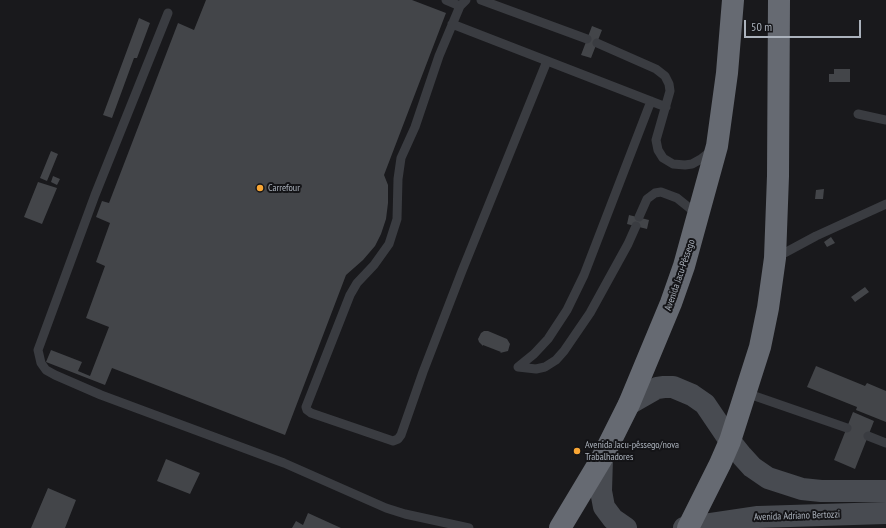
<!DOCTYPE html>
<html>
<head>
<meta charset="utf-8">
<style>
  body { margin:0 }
  #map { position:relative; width:886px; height:528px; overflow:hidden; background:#19191c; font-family:"PT Sans Narrow",sans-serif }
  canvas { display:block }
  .scale { position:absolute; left:744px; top:20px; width:117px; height:18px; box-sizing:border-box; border:2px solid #abb2bc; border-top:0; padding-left:5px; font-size:12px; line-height:14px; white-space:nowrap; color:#abb2bc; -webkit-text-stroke:3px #141417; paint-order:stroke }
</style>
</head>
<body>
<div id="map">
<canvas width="886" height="528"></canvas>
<div class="scale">50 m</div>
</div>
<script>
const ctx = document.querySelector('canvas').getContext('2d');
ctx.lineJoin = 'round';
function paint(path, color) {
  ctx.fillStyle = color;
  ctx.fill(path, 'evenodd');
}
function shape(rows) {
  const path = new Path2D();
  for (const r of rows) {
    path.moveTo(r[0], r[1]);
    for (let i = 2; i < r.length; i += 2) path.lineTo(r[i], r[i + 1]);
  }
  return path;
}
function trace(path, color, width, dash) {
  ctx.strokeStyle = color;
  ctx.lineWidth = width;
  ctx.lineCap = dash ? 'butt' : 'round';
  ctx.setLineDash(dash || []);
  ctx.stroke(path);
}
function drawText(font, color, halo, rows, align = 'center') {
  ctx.font = font + ' "PT Sans Narrow",sans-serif';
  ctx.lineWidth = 4;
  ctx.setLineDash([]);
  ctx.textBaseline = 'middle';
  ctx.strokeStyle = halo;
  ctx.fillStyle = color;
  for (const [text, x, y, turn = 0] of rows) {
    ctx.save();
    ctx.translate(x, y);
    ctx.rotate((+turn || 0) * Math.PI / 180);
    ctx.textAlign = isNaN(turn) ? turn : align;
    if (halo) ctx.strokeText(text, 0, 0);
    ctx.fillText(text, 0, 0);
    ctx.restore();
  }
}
const building = shape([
  [206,0,412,0,446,13,384,175,388,185,388,203,386,219,381,234,375,246,363,260,346,275,285,435,112,368,105,385,46,362,51,350,82,362,78,371,90,376,109,327,86,318,105,266,96,262,110,223,96,217,102,201,109,203,178,23,194,30],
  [139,18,150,23,137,58,134,58,112,118,103,115],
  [592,26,602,30,591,58,581,55],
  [834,69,850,69,850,82,829,82,829,74,834,74],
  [51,151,58,154,47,181,40,178],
  [53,176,60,179,57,185,51,182],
  [38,182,57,188,42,224,24,217],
  [824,189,823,199,815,199,816,190],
  [629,215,649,220,647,229,627,224],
  [831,237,835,243,827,247,824,242],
  [865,287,869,292,855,302,851,297],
  [484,331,488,331,507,339,510,344,508,351,500,353,501,352,483,345,483,346,479,342,478,339,481,333],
  [816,366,865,386,867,383,886,391,886,422,856,410,857,407,807,387],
  [853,412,874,421,855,469,834,460],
  [166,459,200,473,190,494,157,481],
  [48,488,76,500,65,528,31,528],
  [308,513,341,528,292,528,296,521,303,525]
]);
const lane = shape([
  [446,0,460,6],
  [466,0,460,6,439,56,415,127,401,158,398,179,397,219,389,244,374,265,357,283,350,295,306,407,307,410,311,413,393,441,398,439,401,435,423,372,462,271,547,61],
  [481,0,587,39],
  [168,13,95,195,38,350,41,363,46,370,55,375,101,395,284,463,386,508,405,514,469,528],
  [452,24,666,107],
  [597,43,656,69,665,76,669,84,670,91,656,140,658,150,663,158,673,164,685,165,692,164,701,159,711,151],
  [858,114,886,120],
  [639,217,647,199,655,193,661,192,677,198,697,214],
  [777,257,816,236,886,204],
  [518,367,534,354,548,339,567,310,584,275,651,101],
  [518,367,536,369,545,367,556,360,564,351,590,313,628,244,636,226],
  [746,393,847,428],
  [868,436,886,443]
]);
const secondary = shape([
  [629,404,657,388,664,387,673,387,692,395,705,404,730,441,742,456,752,467,768,478,802,489,821,491,886,491],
  [602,458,601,491,604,507,613,519,626,528],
  [684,528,758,517,886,513]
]);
const highway = shape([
  [560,528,602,458,629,404,671,303,684,266,717,146,727,73,733,0],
  [688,528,720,464,730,441,760,347,768,308,775,258,778,176,779,0]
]);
const markers = [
  [260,188,4,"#f9a634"],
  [577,451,4,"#f9a634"]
];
const poiNames = [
  ["Carrefour",268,188],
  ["Avenida Jacu-pêssego/nova",585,445],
  ["Trabalhadores",585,457]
];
const streetNames = [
  ["Avenida Jacu-Pêssego",680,275,-71],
  ["Avenida Adriano Bertozzi",797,516,-2]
];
paint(building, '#434549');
trace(lane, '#3a3c41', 9);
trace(secondary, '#484b51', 22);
trace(highway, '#666a72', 22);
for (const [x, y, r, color] of markers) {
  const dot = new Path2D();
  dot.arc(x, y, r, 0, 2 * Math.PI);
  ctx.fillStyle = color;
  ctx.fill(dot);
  trace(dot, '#141417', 1.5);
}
drawText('10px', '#abb2bc', '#141417', poiNames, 'left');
drawText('10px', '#abb2bc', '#141417', streetNames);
</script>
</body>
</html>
